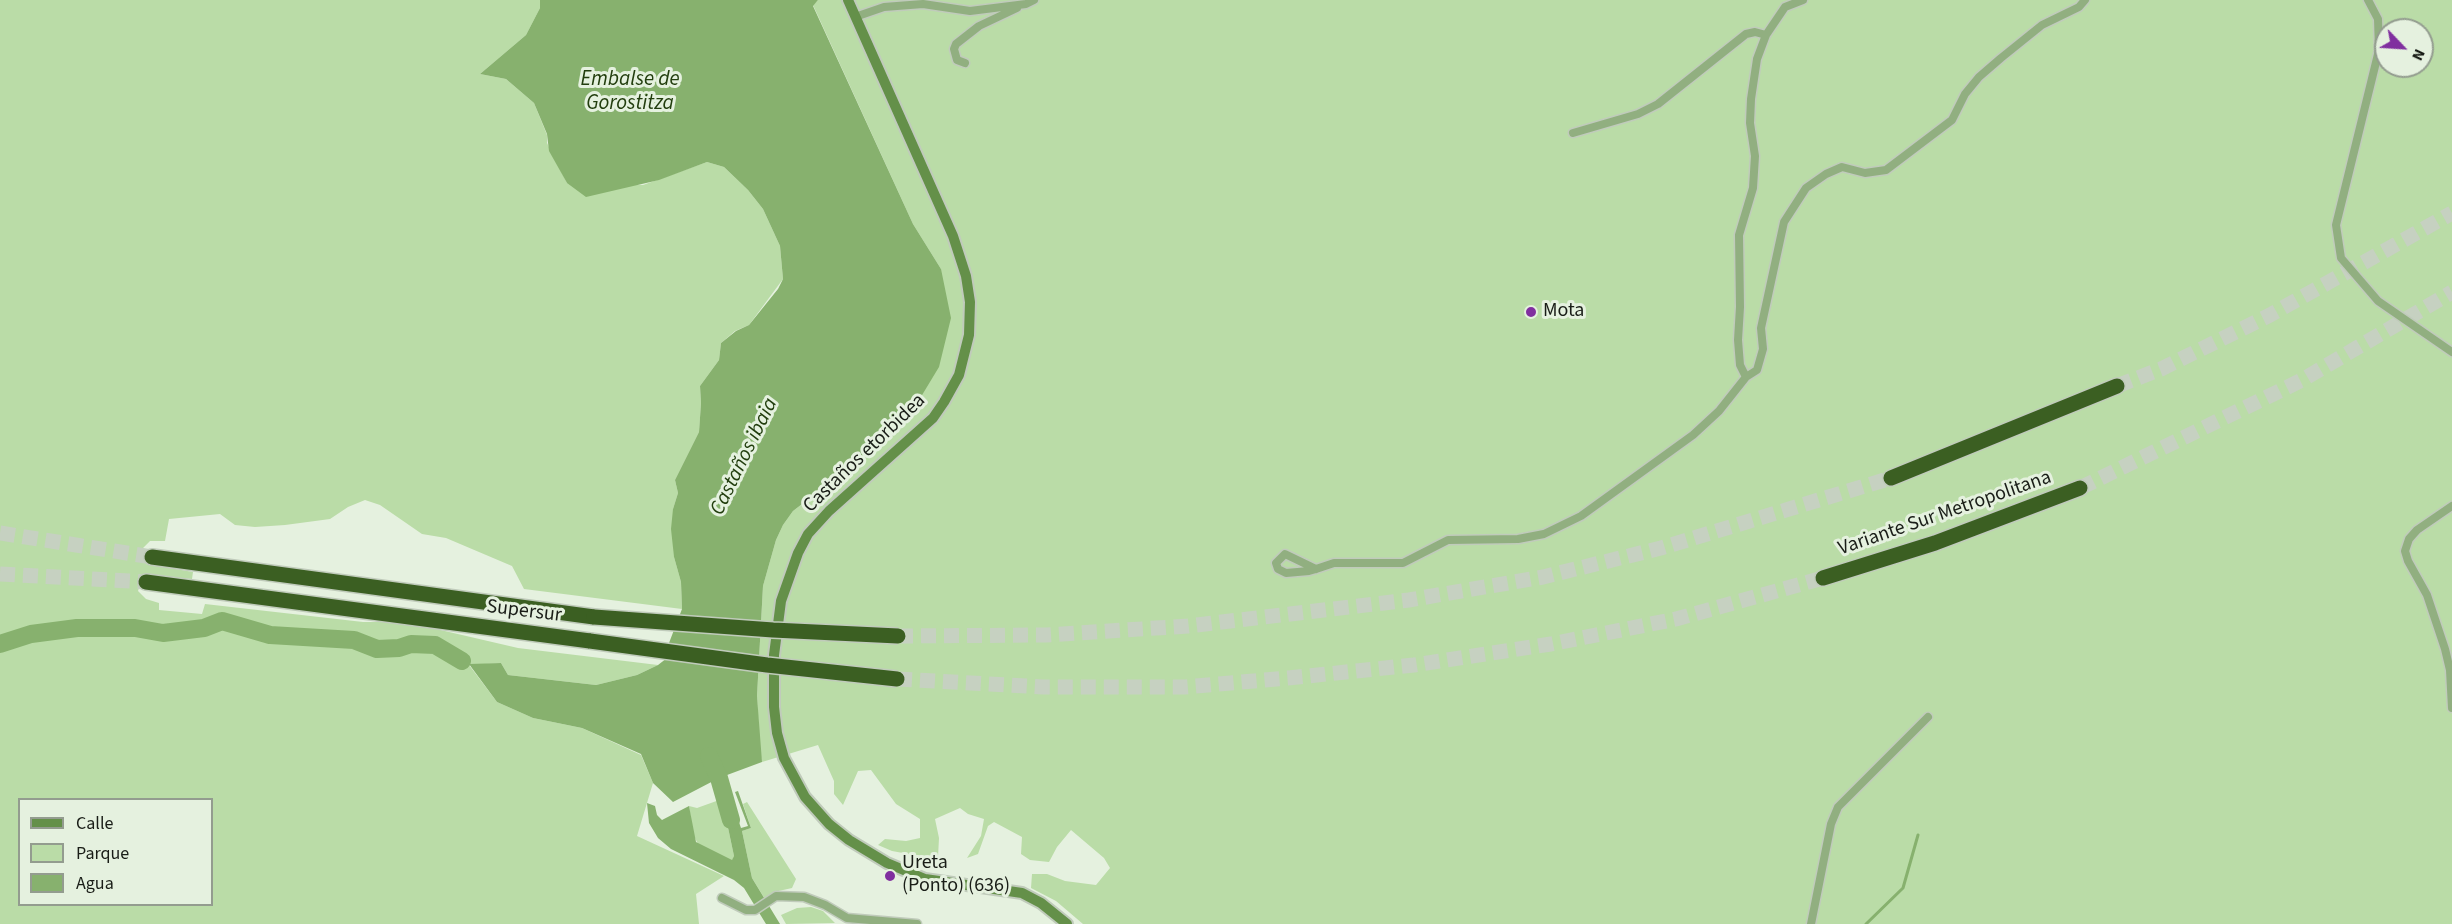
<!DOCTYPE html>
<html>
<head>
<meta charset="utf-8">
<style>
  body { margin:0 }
  #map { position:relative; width:2452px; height:924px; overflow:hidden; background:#e5f1df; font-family:"Source Sans 3",sans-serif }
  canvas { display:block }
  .legend { position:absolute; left:18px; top:798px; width:195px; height:108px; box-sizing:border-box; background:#e5f1df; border:2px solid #939c8f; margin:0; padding:8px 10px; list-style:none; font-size:18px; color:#191d17 }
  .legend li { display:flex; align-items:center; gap:12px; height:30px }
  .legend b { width:30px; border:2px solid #939c8f }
  .north { position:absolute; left:2374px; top:18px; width:60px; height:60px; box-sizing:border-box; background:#e5f1df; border:2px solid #939c8f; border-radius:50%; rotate:115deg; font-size:16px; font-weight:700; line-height:24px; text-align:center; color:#191d17 }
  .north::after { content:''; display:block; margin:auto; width:21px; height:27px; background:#802f9f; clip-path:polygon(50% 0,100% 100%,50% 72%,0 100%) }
</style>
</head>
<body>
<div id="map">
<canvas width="2452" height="924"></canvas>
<ul class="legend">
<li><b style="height:8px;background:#649049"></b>Calle</li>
<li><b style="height:16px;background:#badca7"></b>Parque</li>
<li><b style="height:16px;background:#87b16e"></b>Agua</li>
</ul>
<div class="north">N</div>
</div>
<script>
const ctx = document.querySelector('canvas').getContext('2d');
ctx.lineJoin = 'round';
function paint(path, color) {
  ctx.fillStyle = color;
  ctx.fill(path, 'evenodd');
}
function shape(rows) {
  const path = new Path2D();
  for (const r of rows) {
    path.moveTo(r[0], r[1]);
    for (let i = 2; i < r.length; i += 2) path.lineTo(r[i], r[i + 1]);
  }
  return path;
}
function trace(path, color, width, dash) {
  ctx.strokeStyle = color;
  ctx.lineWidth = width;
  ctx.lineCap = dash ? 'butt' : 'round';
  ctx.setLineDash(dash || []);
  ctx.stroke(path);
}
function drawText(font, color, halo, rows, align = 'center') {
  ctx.font = font + ' "Source Sans 3",sans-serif';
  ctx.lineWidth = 6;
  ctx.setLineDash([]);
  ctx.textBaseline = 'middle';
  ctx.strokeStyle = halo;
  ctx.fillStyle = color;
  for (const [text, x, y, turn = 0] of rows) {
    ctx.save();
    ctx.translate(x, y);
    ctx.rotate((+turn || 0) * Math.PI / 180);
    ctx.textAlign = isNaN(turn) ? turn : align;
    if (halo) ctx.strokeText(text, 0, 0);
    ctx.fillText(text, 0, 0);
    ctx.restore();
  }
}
const green = shape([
  [0,0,540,0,540,8,526,35,480,74,506,79,534,103,547,135,547,143,567,183,643,185,707,162,724,167,748,190,763,209,780,246,783,279,749,325,735,331,721,343,719,360,700,386,701,403,699,432,675,480,678,493,673,509,674,557,681,582,682,609,524,589,512,566,446,538,422,534,380,505,365,500,348,507,330,519,285,525,255,527,235,525,220,514,169,519,165,541,150,541,143,548,146,564,193,572,192,579,143,575,138,591,146,599,159,603,159,610,202,614,205,604,363,622,406,622,518,648,658,665,637,675,596,685,508,675,501,663,469,665,497,702,533,718,582,728,641,755,653,783,637,836,724,876,696,894,699,924,0,924],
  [20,800,212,800,212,904,20,904],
  [818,0,2452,0,2452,924,1083,924,1056,901,1031,888,1032,874,1047,874,1065,881,1096,885,1110,868,1104,858,1071,830,1057,847,1049,862,1030,860,1021,854,1022,837,994,822,988,826,978,854,967,858,981,836,984,819,968,814,960,808,935,819,939,838,938,857,925,857,892,851,878,845,885,839,906,841,920,838,920,819,896,804,871,770,858,771,843,805,834,794,834,781,818,745,762,762,760,753,757,696,763,586,776,540,783,525,793,511,845,471,896,427,941,269,913,224,813,5],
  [2386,30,2422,30,2422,66,2386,66],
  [722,799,734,856,732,861,698,844,693,834,689,806,697,808],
  [747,802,796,879,792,888,774,892,765,899,752,878,742,831,751,828,743,804],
  [811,907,823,911,835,923,786,924,781,915,797,908]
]);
const water = shape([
  [540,0,818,0,813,6,913,224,941,269,951,318,939,367,913,410,899,415,896,427,845,471,793,511,783,525,776,540,763,586,757,696,762,762,719,778,673,802,653,783,641,754,582,728,533,718,497,702,469,664,501,663,508,675,596,685,637,675,658,665,671,655,669,643,682,609,681,582,674,557,671,529,673,509,678,493,675,480,699,432,701,403,700,386,719,360,721,343,736,331,749,325,778,289,783,279,780,246,763,209,748,190,724,167,707,162,659,180,586,197,567,183,549,151,547,134,534,103,506,79,480,74,526,35,540,8],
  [738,791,751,828,742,831,752,878,780,924,766,924,744,888,734,880,671,849,658,838,649,823,647,803,655,806,657,815,662,820,689,806,696,842,732,860,734,856,722,799,730,796,741,828,748,826,735,792]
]);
const stream = shape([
  [1866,924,1903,888,1918,835]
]);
const river = shape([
  [0,644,31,634,77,628,135,628,163,633,204,628,222,621,270,635,354,640,377,649,399,648,411,644,435,645,462,661],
  [709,756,719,778,731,820]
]);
const highwayTunnel = shape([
  [2117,386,2161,369,2270,315,2452,213],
  [2080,488,2302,380,2452,292],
  [0,533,152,557],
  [0,574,146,582],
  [898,636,1046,635,1188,626,1409,600,1543,577,1661,548,1891,478],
  [897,679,1043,687,1185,687,1288,678,1414,665,1551,644,1676,619,1823,578]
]);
const street = shape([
  [1803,0,1785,7,1766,35,1757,59,1751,99,1750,123,1755,156,1753,188,1739,235,1740,307,1738,340,1740,365,1746,377,1757,370,1763,349,1761,328,1784,222,1806,188,1826,174,1842,167,1865,173,1886,170,1952,120,1965,94,1979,77,2001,58,2042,25,2079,7,2085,0],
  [2368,0,2378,19,2379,50,2336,225,2341,258,2378,301,2452,352],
  [855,17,884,7,923,4,970,11,1026,4,1034,0],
  [965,63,957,60,954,49,956,44,979,26,1017,8],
  [1573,133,1638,114,1658,104,1746,34,1755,32,1766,35],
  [2452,506,2417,530,2409,539,2405,551,2408,561,2427,595,2445,649,2450,670,2452,708],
  [1316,569,1285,554,1276,563,1278,569,1286,573,1309,571,1316,569,1334,563,1403,563,1448,540,1518,539,1544,534,1581,516,1693,435,1719,411,1746,377],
  [722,898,746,910,755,910,776,896,804,897,825,905,847,918,917,924],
  [1811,924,1831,824,1838,807,1928,717]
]);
const secondary = shape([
  [848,0,953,236,966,276,970,302,969,335,959,375,944,402,933,418,829,511,808,534,798,553,781,601,774,655,774,707,777,733,784,758,805,797,829,824,849,840,887,863,925,879,1022,893,1041,903,1067,924]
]);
const highway = shape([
  [1891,478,2117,386],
  [152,557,594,617],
  [1823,578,1935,543,2080,488],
  [146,582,590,641]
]);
const highwayBridge = shape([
  [594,617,773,630,898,636],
  [590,641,767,665,897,679]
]);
const markers = [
  [1531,312,6,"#802f9f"],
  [890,876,6,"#802f9f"]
];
const poiNames = [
  ["Mota",1543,312],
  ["Ureta",902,864],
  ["(Ponto) (636)",902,887]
];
const streetNames = [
  ["Castaños etorbidea",865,454,-44],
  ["Variante Sur Metropolitana",1945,514,-19],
  ["Supersur",524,612,7]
];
const waterNames = [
  ["Embalse de",630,80],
  ["Gorostitza",630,104],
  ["Castaños ibaia",745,457,-64]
];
paint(green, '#badca7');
paint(water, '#87b16e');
trace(stream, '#87b16e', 3);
trace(river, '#87b16e', 18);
trace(highwayTunnel, '#c6d1c1', 15, [15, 8]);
trace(street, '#c0cbbb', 11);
trace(secondary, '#c0cbbb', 14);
trace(highway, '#c0cbbb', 18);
trace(street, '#91af80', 8);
trace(secondary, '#649049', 10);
trace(highway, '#3b5f22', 15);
trace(highwayBridge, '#c0cbbb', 18, []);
trace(highwayBridge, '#3b5f22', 15);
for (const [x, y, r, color] of markers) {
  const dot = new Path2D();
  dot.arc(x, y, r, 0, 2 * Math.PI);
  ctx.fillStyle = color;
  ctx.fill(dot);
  trace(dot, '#e5f1df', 2);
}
drawText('20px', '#191d17', '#e5f1df', poiNames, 'left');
drawText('20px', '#191d17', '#e5f1df', streetNames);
drawText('italic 21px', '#223e0e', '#e5f1df', waterNames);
</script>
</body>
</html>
